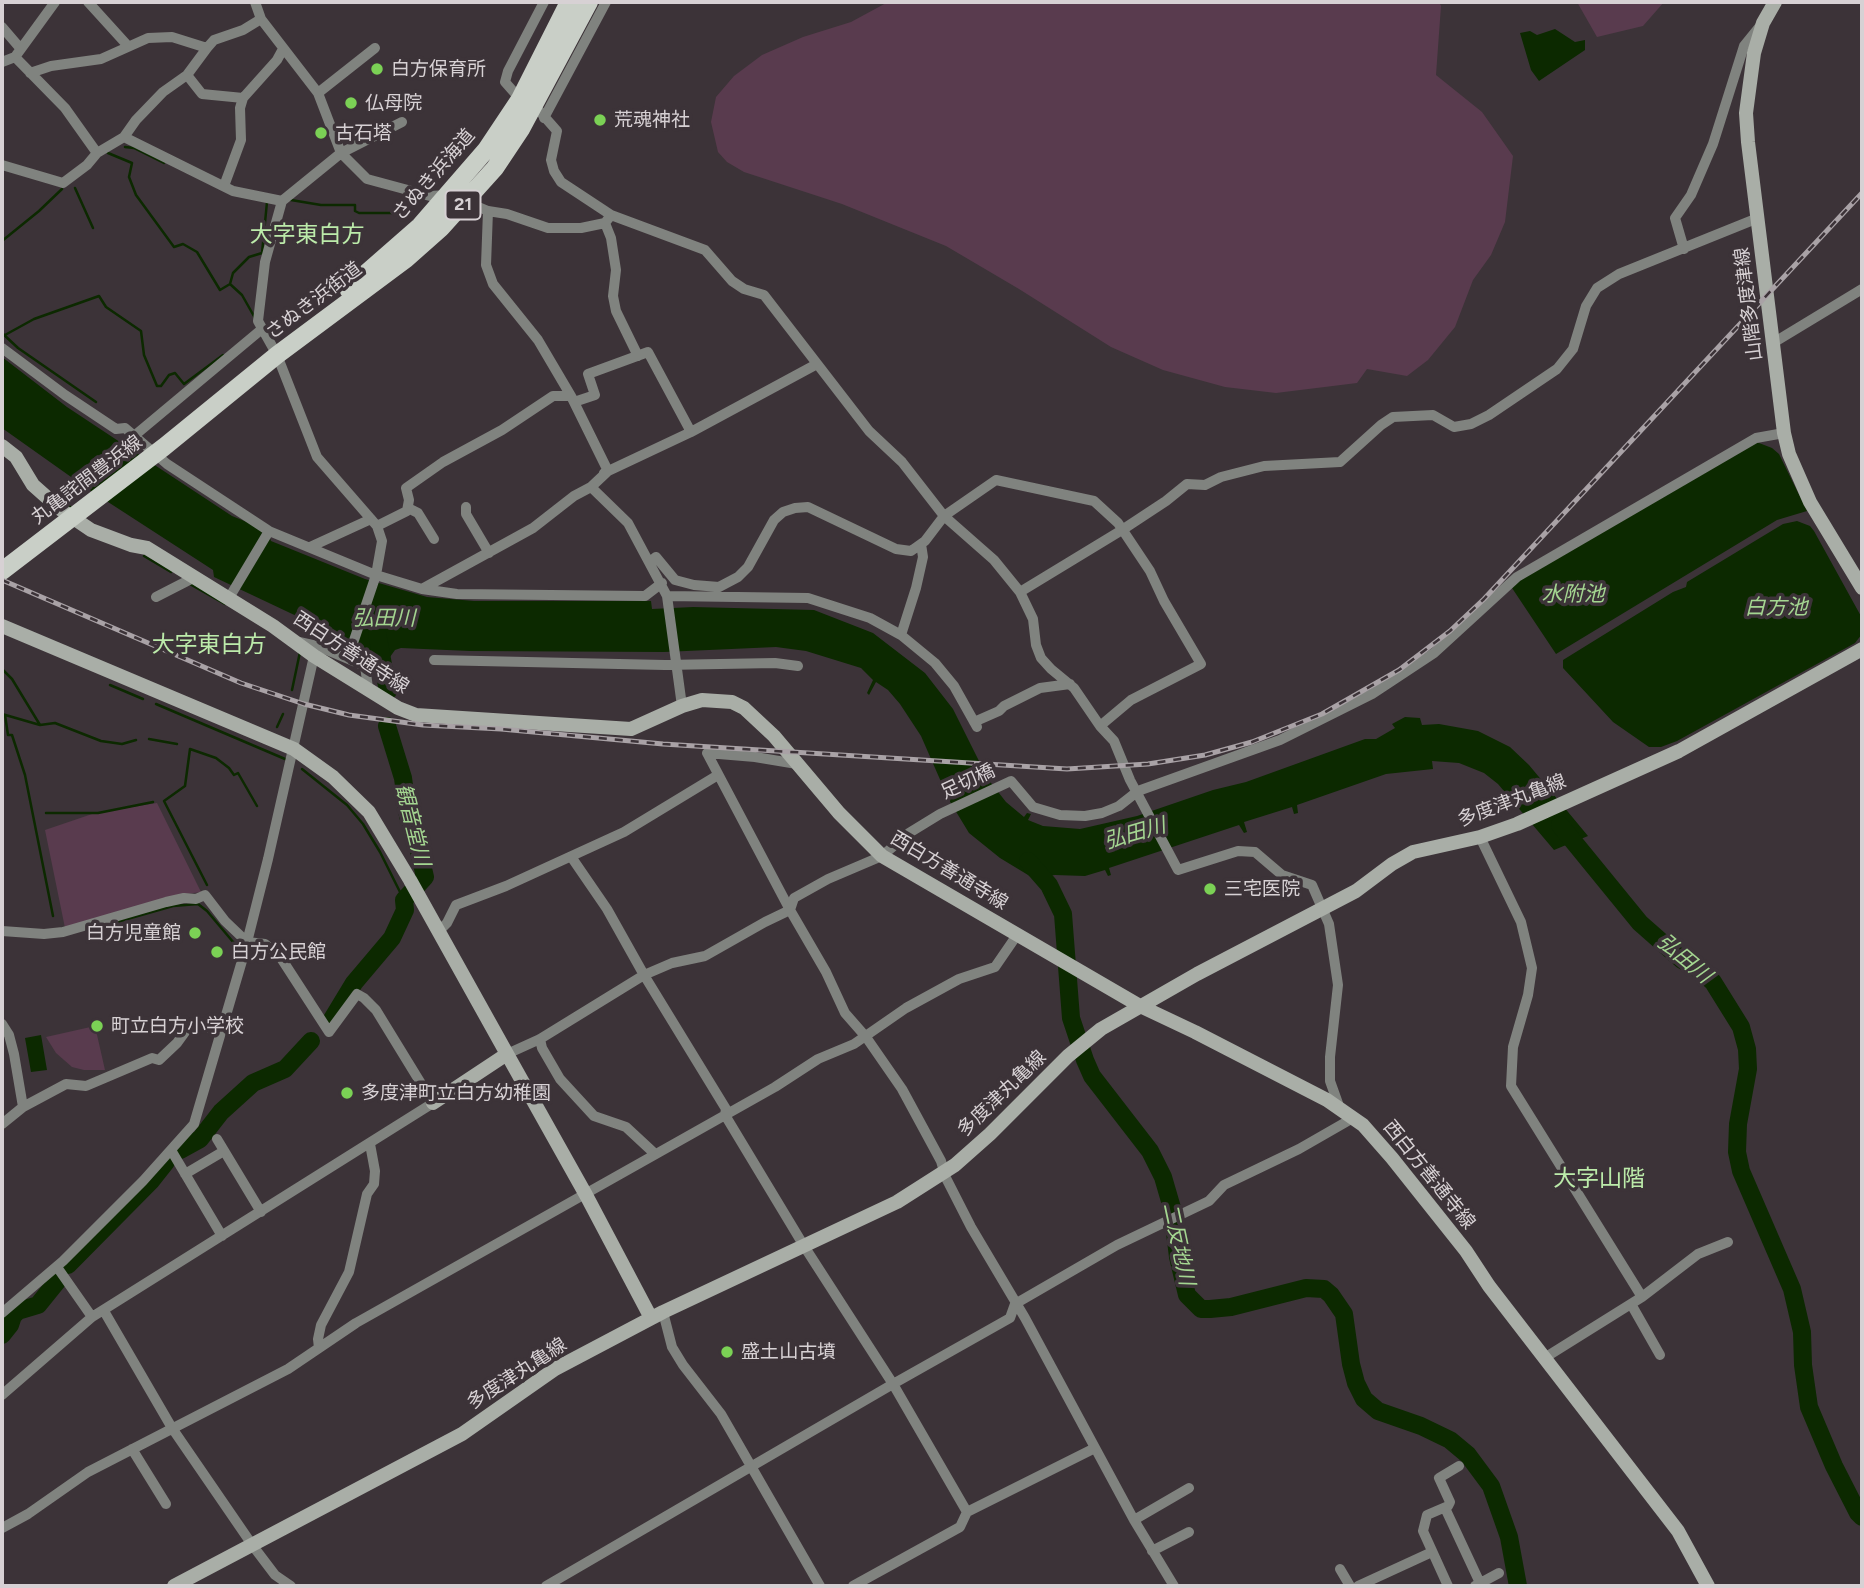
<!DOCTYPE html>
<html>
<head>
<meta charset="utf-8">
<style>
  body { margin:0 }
  #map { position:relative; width:1864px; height:1588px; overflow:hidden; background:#3c3338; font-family:Figtree,sans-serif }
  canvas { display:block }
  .frame { position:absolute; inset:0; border:4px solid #d7d1d4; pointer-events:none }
</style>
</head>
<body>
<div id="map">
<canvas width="1864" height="1588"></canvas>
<div class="frame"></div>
</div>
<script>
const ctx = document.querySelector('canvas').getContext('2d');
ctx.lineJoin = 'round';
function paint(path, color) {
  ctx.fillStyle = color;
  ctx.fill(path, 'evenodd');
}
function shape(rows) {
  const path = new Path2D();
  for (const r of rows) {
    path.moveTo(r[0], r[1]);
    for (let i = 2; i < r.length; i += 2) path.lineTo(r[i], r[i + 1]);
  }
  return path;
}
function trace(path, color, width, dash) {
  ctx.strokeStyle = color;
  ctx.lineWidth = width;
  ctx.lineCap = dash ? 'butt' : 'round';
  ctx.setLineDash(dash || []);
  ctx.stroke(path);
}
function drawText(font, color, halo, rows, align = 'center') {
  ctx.font = font + ' Figtree,"Noto Sans JP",sans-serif';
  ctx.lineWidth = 7;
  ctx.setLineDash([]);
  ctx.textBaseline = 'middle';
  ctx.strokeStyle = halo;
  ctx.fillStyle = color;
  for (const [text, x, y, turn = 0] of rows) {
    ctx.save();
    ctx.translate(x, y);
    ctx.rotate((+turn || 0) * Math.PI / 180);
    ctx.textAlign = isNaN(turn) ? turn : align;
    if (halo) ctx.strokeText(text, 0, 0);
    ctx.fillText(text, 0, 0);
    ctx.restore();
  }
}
const green = shape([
  [888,2,1439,2,1441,6,1436,75,1482,112,1513,156,1505,222,1491,255,1473,280,1455,327,1428,360,1407,376,1367,369,1357,383,1276,393,1225,387,1163,370,1111,347,1019,289,946,246,842,204,744,172,727,162,718,152,711,122,716,97,734,76,762,55,803,37,851,22],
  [1577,2,1664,2,1643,26,1597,37],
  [157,803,201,892,179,895,65,928,45,830,95,813],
  [95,1026,105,1070,84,1070,72,1067,56,1053,46,1037]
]);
const water = shape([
  [1555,29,1575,42,1585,40,1585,50,1539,81,1531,70,1520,33,1530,31,1537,35],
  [2,357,67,407,144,458,232,516,267,530,271,541,365,579,427,597,474,601,651,601,652,609,693,607,814,610,873,633,925,673,953,709,988,779,1006,802,1024,817,1027,813,1031,814,1028,820,1043,826,1080,829,1137,816,1213,790,1246,782,1365,739,1376,739,1395,728,1392,724,1405,717,1420,718,1422,725,1439,724,1478,731,1510,747,1529,765,1588,836,1554,850,1498,784,1484,773,1459,763,1432,761,1433,769,1386,774,1297,805,1298,813,1294,814,1292,807,1244,822,1247,832,1244,833,1239,825,1109,868,1111,875,1108,876,1105,870,1085,876,1055,875,1033,878,1000,858,969,833,949,800,921,736,900,704,888,690,876,682,869,695,867,693,873,680,861,668,806,651,776,647,664,652,470,651,401,648,395,650,390,657,379,655,214,577,213,570,88,489,2,428],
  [1749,443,1759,443,1772,448,1779,454,1807,511,1777,520,1556,654,1512,588,1517,581],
  [1797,521,1810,526,1814,531,1862,618,1862,634,1855,643,1677,741,1661,747,1649,747,1613,722,1563,668,1563,660,1673,592,1686,587,1687,582,1783,524],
  [41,1035,47,1070,31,1072,25,1038]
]);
const stream = shape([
  [125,147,134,148,164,163],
  [108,153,132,163,129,177,136,195,174,247,183,244,197,252,220,290,230,284,242,295,255,318],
  [75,188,93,228],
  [291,200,321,205,355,205,355,211,359,213,405,213],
  [2,241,39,211,62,189],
  [230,284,233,273,249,257,262,253,267,202],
  [2,333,18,348,96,402],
  [5,335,34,319,99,296,106,307,141,331,144,355,157,386,161,386,169,375,175,373,184,384,223,355],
  [59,499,73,509],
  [144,556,171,572],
  [188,583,225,604],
  [2,669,12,679,40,725],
  [110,685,143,699],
  [292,690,300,652],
  [156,704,285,759],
  [2,714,40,725,55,723,101,741,122,744,136,740],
  [5,715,8,735,12,735,25,775,53,916],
  [277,727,283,714],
  [149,739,177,744],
  [302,769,347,805,363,824,380,852,404,900],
  [46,813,98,813,153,802],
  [207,885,164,801,185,786,190,749,216,758,229,768,234,775,238,773,257,806],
  [92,929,173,906,198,904,207,911,239,949]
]);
const river = shape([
  [377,633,388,691],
  [1560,825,1640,923,1682,960,1701,971,1713,982,1741,1027,1747,1049,1748,1069,1738,1124,1737,1152,1741,1171,1792,1289,1802,1332,1803,1365,1809,1407,1834,1466,1858,1513,1862,1517],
  [1028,861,1049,885,1063,914,1071,1018,1085,1060,1092,1076,1150,1151,1163,1177,1172,1208,1178,1257,1187,1295,1201,1309,1210,1309,1231,1307,1306,1288,1324,1289,1331,1295,1344,1314,1351,1364,1356,1383,1364,1399,1378,1411,1421,1426,1450,1440,1468,1455,1491,1486,1509,1537,1518,1586],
  [331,1021,354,983,392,938,405,910,404,900,425,877,415,834,408,816,403,778,387,726],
  [180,1150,200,1139,221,1112,253,1083,285,1069,311,1041],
  [68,1265,151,1181,166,1162],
  [2,1335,10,1325,13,1316,18,1311,38,1305,59,1279]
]);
const street = shape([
  [88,2,128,46],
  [255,2,261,19,318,93,341,153,367,179,430,196,447,195],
  [544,2,508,71,505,82,520,99,535,106,557,131,551,160,554,171,561,182,611,215,705,250,732,281,744,289,764,295,869,431,902,462,944,516,994,560,1020,592,1033,619,1036,645,1041,658,1051,669,1074,688,1100,726,1114,741,1130,780,1178,870,1238,851,1255,852,1282,875,1312,885,1329,924,1338,985,1330,1057,1330,1081,1340,1109],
  [2,27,20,48],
  [15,57,65,108,97,153,124,137,233,191,282,201],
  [2,62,15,57,55,2],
  [30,73,51,66,101,59,148,38,172,37,207,48,214,40,243,30,261,19],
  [187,75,202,94,243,98],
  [318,93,375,48],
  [544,118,606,2],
  [124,137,136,120,163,92,187,75,207,48],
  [2,165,63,183,87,165,97,153],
  [224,186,241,140,240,108,243,98,277,60,283,49],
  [462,200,488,211,507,214,548,228,581,228,605,223,611,215],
  [605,223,611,238,616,270,613,296,616,311,638,356],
  [1684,249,1675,218,1691,195,1713,144,1744,46,1761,25],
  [1773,343,1862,289],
  [2,348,65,395,116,429,125,428,167,464,269,531,376,575,422,589,533,528,574,496,591,487,608,471,571,396,538,340,493,284,486,265,488,211],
  [574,402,595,395,588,374,648,352,691,432],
  [134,436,262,329],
  [604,473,691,432,817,364],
  [591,487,628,523,667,596,682,706],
  [466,507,466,514,489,553],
  [408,508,418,513,434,539],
  [377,526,407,511,409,500,406,488,443,462,502,430,553,396,571,396],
  [310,547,371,519],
  [651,561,656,557,675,580,694,585,719,587,738,577,748,567,774,520,783,512,795,508,808,507,896,549,911,551,925,541,944,516,996,480,1094,501,1118,523,1150,571,1164,601,1201,664,1131,700,1100,726],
  [422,589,457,594,645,596,662,583],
  [1020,592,1122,530,1166,501,1187,484,1205,485,1221,477,1264,466,1340,462,1381,425,1393,417,1433,415,1454,427,1471,424,1489,415,1557,369,1573,349,1586,306,1597,288,1619,274,1758,218],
  [667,596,808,598,870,618,901,635,935,663,954,686,977,727],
  [156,597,195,577],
  [229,598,269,531],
  [901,635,916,588,923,557,921,544],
  [299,642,317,646,365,666,368,688],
  [348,658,376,575,382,541,377,526,317,457,277,355,258,321,265,262,282,201,341,153,402,122],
  [434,660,665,665,775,663,798,666],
  [974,722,999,711,1004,706,1040,688,1070,684],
  [797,764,755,757,707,753,790,910,826,972,845,1013,866,1037,902,1089,941,1161,946,1178,971,1227,1025,1318,1134,1520,1174,1586],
  [1480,837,1521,922,1532,968,1528,995,1513,1047,1511,1086,1642,1297],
  [572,858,607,909,644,975,726,1109,725,1115,804,1246,893,1384,967,1512],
  [2,931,44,934,63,932,166,902,184,898,196,899,205,895,225,921,247,942,265,944,281,958,329,1032,357,994,364,998,376,1010,433,1103,92,1317,2,1395],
  [439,931,447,923,456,905,506,886,624,832,718,775],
  [2,1024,9,1035,14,1054,23,1107],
  [540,1039,542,1048,560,1079,594,1116,626,1127,654,1153],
  [507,1054,540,1039,644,975,672,963,705,956,765,922,790,910,794,898,828,879,882,856,909,833,940,814,1011,781,1033,807,1060,815,1085,816,1102,813,1119,806,1138,791,1280,740,1372,694,1434,653,1517,577,1756,438,1784,433],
  [2,1124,23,1107,66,1084,86,1086,152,1058,159,1060,177,1043,190,1025,199,1024,221,1032],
  [217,1139,261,1212],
  [171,1150,222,1236],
  [185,1174,224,1151],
  [57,1267,92,1317],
  [1631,1304,1660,1355],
  [104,1311,172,1428,253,1546,275,1575,291,1586],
  [663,1312,672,1347,683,1365,721,1414,820,1586],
  [2,1313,63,1261,143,1181,194,1124,244,954,268,859,314,656],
  [319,1348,318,1339,321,1325,349,1272,367,1194,374,1184,375,1171,370,1144],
  [1546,1357,1642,1297,1698,1254,1728,1242],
  [132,1449,166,1504],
  [1445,1508,1480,1583],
  [1134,1520,1189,1488],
  [2,1528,28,1514,88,1472,288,1369,356,1323,775,1087,818,1059,854,1044,906,1008,959,979,995,967,1017,935],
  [1152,1551,1189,1532],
  [1340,1569,1350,1586],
  [546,1586,893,1384,1010,1318,1015,1304,1117,1245,1209,1201,1224,1185,1299,1149,1353,1118],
  [853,1586,960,1527,967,1512,1095,1448],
  [1358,1586,1432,1552],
  [1448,1586,1423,1531,1427,1515,1448,1506,1450,1502,1439,1478,1459,1466],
  [1475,1586,1499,1573]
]);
const secondary = shape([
  [1775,2,1763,23,1754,53,1746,113,1748,142,1784,433,1789,454,1810,502,1862,588],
  [2,446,16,457,33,485,60,509,91,530,131,545,147,548,273,626,314,656,398,708,416,715,631,729,682,706,702,700,732,702,744,708,774,736,839,813,882,856,1140,1006,1195,1032,1327,1100,1363,1125,1392,1158,1466,1251,1489,1286,1678,1531,1708,1586],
  [2,626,294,749,333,777,369,812,410,880,507,1054,433,1103],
  [507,1054,586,1195,651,1318],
  [174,1586,462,1434,555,1369,663,1312,897,1202,955,1165,990,1134,1068,1056,1101,1029,1197,974,1356,891,1392,864,1413,852,1480,837,1517,824,1679,751,1862,649]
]);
const primary = shape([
  [348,289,420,226,486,150,520,99,569,2],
  [2,571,164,447,277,355,406,259,441,228,495,168,521,129,589,2]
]);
const rail = shape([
  [2,580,241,683,304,704,349,715,423,725,501,729,663,744,1067,769,1148,764,1205,755,1252,742,1322,714,1399,670,1450,631,1484,599,1862,193]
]);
const markers = [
  [377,69,7,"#7bd155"],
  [351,103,7,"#7bd155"],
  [600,120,7,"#7bd155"],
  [321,133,7,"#7bd155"],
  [1210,889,7,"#7bd155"],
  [195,933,7,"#7bd155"],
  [217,952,7,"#7bd155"],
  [97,1026,7,"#7bd155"],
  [347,1093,7,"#7bd155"],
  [727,1352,7,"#7bd155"]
];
const shields = [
  [463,205,35]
];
const shieldNames = [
  ["21",463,205]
];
const poiNames = [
  ["白方保育所",391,69],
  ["仏母院",365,103],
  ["荒魂神社",614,120],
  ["古石塔",335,133],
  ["三宅医院",1224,889],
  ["白方児童館",181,933,"right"],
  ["白方公民館",231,952],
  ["町立白方小学校",111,1026],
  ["多度津町立白方幼稚園",361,1093],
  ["盛土山古墳",741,1352]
];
const streetNames = [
  ["さぬき浜海道",434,175,-49],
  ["さぬき浜街道",314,301,-37],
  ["山階多度津線",1749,304,-97],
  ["丸亀詫間豊浜線",87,480,-37],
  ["西白方善通寺線",351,653,33],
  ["足切橋",968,782,-25],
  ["多度津丸亀線",1512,801,-21],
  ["西白方善通寺線",949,871,31],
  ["多度津丸亀線",1002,1094,-44],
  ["西白方善通寺線",1429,1175,51],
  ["多度津丸亀線",517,1374,-33]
];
const waterNames = [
  ["水附池",1573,595],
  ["白方池",1776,608],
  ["弘田川",384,619],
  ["観音堂川",412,825,76],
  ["弘田川",1135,834,-16],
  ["弘田川",1684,959,40],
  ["二反地川",1178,1244,78]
];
const quarterNames = [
  ["大字東白方",307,235],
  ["大字東白方",209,645],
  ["大字山階",1599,1179]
];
paint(green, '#593b4e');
paint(water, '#0c2900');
trace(stream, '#0c2900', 2.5);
trace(river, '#0c2900', 18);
trace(street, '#80837f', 10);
trace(secondary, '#a9aea7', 14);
trace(primary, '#c9cfc7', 18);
trace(rail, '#a9a2a6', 5);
trace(rail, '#3c3338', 2.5, [8]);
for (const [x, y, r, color] of markers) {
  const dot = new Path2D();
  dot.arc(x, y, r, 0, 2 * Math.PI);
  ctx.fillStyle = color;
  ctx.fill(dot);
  trace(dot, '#3c3338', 2.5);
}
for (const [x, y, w] of shields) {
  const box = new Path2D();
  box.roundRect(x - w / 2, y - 14.5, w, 29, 5);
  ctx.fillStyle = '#3c3338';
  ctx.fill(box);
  trace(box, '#d7d1d4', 2);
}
drawText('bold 18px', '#d7d1d4', null, shieldNames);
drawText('19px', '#d7d1d4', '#3c3338', poiNames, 'left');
drawText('19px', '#d7d1d4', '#3c3338', streetNames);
drawText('italic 21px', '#a4d691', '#3c3338', waterNames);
drawText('23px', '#bcebaa', '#3c3338', quarterNames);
</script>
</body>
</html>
